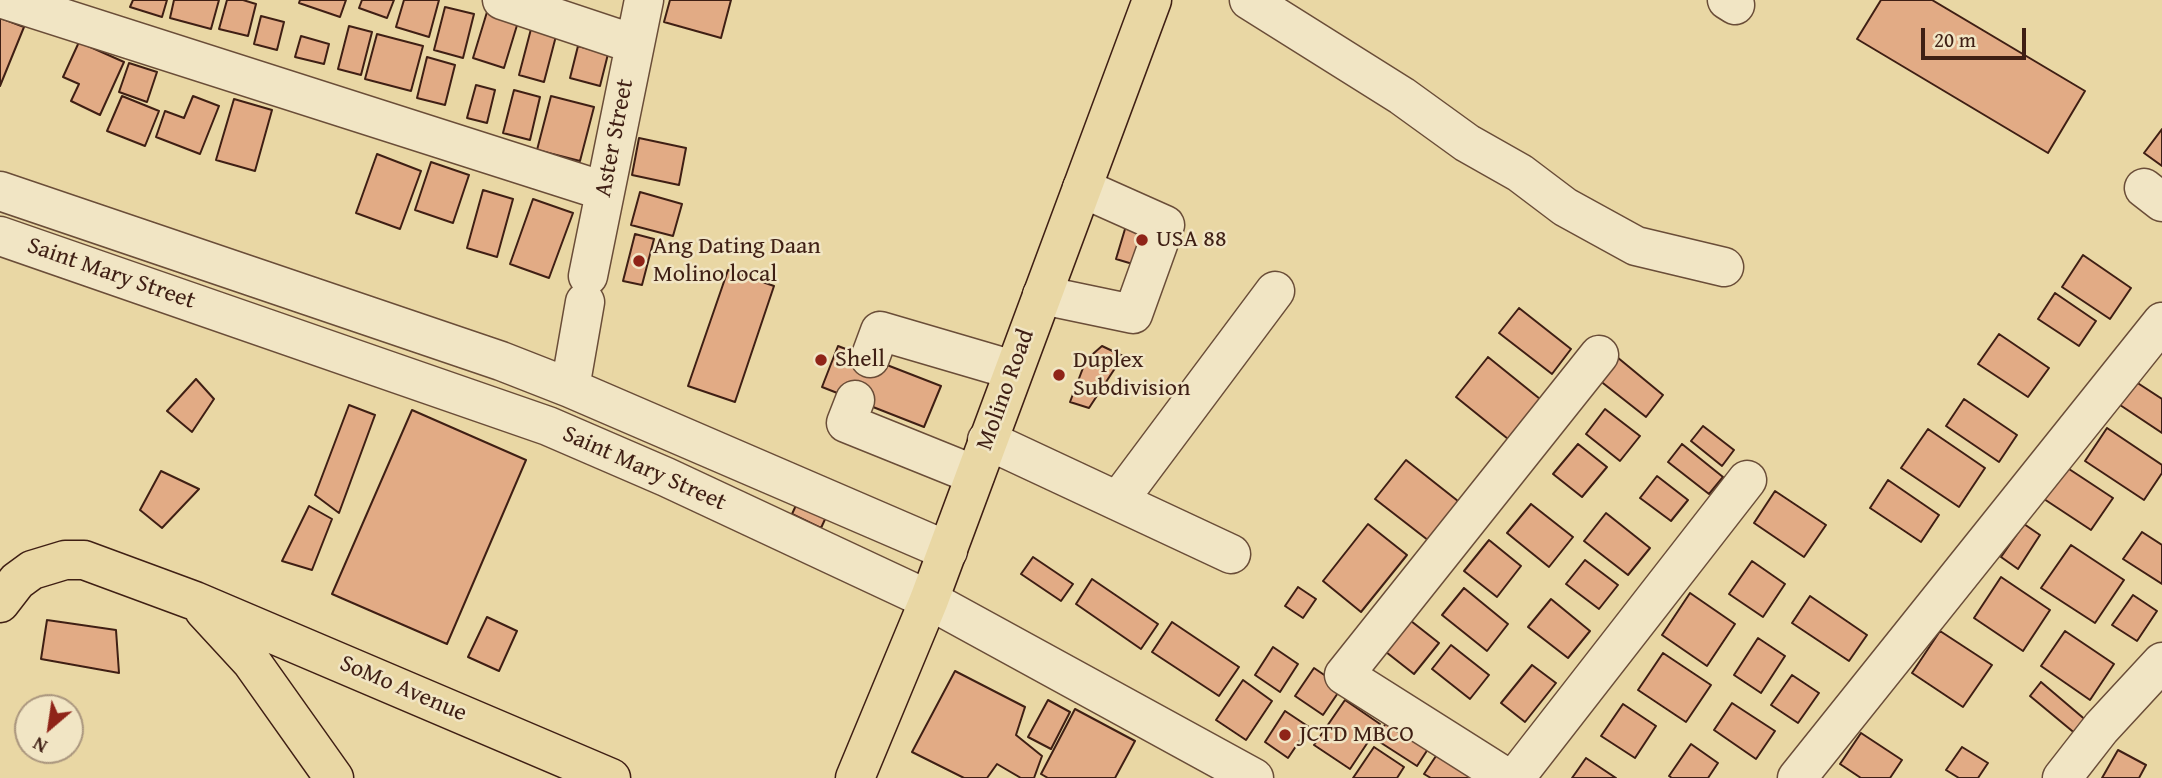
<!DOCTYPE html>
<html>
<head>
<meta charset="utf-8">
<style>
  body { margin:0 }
  #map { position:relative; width:2162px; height:778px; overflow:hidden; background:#e9d7a4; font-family:"Gentium Book Plus",serif }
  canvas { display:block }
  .north { position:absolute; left:14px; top:694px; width:70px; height:70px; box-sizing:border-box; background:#f1e5c4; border:2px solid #aa967e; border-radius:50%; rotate:209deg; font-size:19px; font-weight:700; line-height:28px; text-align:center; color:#3f1f14 }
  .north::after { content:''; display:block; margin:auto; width:24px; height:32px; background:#8f2418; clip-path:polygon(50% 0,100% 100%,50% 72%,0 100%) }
  .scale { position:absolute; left:1921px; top:28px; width:105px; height:32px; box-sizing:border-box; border:4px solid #3f1f14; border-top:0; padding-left:9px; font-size:21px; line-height:24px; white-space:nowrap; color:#3f1f14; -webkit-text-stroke:5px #f1e5c4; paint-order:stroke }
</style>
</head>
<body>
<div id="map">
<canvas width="2162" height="778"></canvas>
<div class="north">N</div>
<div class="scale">20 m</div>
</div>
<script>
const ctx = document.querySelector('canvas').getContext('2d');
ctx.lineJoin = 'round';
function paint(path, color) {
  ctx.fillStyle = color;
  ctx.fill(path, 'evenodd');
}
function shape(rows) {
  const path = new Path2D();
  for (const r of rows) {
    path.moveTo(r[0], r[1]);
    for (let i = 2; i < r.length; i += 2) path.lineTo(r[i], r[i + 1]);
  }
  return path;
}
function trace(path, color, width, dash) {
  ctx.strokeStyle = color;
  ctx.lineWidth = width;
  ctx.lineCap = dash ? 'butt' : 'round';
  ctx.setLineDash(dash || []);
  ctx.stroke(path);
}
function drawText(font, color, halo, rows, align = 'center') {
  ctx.font = font + ' "Gentium Book Plus",serif';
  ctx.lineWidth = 5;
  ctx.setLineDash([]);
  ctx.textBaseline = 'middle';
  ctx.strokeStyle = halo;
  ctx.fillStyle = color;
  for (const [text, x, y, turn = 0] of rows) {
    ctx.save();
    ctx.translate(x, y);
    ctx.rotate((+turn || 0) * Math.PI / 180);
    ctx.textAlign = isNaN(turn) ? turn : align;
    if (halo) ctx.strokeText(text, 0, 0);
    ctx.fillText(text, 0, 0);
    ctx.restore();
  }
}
const building = shape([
  [133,0,167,0,162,17,130,7,133,0],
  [174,0,219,0,211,29,170,18,174,0],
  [227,0,243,0,256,4,248,36,219,29,227,0],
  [300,0,346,0,340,17,299,3,300,0],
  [362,0,394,0,387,18,359,8,362,0],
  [404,0,439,0,429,37,396,27,404,0],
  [670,0,731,0,721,38,664,22,670,0],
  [1881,0,1932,0,2085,91,2048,153,1857,39,1881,0],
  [445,7,474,14,463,58,434,50,445,7],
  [487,12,518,22,504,68,473,58,487,12],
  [261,16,284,22,277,50,254,44,261,16],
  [0,18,24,27,0,86,0,18],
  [349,26,372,32,361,75,338,69,349,26],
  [531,29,556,36,544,82,519,75,531,29],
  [377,34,423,46,411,91,365,79,377,34],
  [301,36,329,44,324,64,295,57,301,36],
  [79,42,124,62,100,115,71,101,79,84,63,77,79,42],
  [578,46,608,54,600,86,570,78,578,46],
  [427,57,455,65,445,105,417,98,427,57],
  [129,63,157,72,147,102,119,92,129,63],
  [476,85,495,90,487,123,467,118,476,85],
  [514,90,540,97,530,140,503,133,514,90],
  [122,96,159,111,145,146,107,131,122,96],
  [193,96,219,106,200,154,156,137,165,111,184,118,193,96],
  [551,96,594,107,580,161,537,150,551,96],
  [234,99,272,110,255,171,216,160,234,99],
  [2162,129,2162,166,2144,153,2162,129],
  [639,138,686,148,679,185,632,175,639,138],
  [377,154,421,171,400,229,356,213,377,154],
  [431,162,469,175,453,223,415,210,431,162],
  [483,190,513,199,497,257,467,248,483,190],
  [640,192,682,204,673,236,631,225,640,192],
  [533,199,573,213,549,278,510,264,533,199],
  [1128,219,1157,227,1146,268,1116,259,1128,219],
  [635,234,654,239,642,285,623,281,635,234],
  [2083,255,2131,288,2110,319,2062,287,2083,255],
  [728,270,774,286,735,402,688,386,728,270],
  [2055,293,2096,321,2079,346,2038,319,2055,293],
  [1519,308,1571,349,1552,374,1499,333,1519,308],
  [1999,334,2049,368,2028,397,1978,364,1999,334],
  [838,346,941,386,924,427,822,387,838,346],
  [1102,346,1123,356,1089,408,1070,402,1086,360,1102,346],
  [1488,357,1545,403,1513,443,1456,397,1488,357],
  [1617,357,1663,395,1646,417,1599,380,1617,357],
  [196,379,214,399,192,432,167,411,196,379],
  [2133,380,2162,399,2162,433,2117,403,2133,380],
  [1964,399,2017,435,1999,462,1946,426,1964,399],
  [349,405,375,415,339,513,315,495,349,405],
  [1605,409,1640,436,1620,461,1586,434,1605,409],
  [412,410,526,460,447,644,332,594,412,410],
  [1703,426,1734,450,1722,466,1691,441,1703,426],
  [2107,428,2162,465,2162,473,2144,500,2085,461,2107,428],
  [1928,429,1985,468,1959,507,1901,468,1928,429],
  [1578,444,1607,467,1582,497,1553,474,1578,444],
  [1682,444,1723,477,1709,494,1668,462,1682,444],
  [1406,460,1463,505,1433,544,1375,499,1406,460],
  [2066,467,2113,498,2091,530,2044,499,2066,467],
  [161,471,199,489,162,528,140,510,161,471],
  [1657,476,1688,500,1671,521,1640,498,1657,476],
  [1888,480,1939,515,1921,542,1870,508,1888,480],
  [1775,491,1826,525,1804,557,1754,523,1775,491],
  [798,501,827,515,821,528,792,514,798,501],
  [1531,504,1573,537,1549,567,1507,533,1531,504],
  [309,506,332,519,312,570,282,561,309,506],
  [1606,513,1650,548,1628,575,1584,541,1606,513],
  [1368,524,1407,555,1361,612,1323,581,1368,524],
  [2024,524,2040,535,2018,569,2001,557,2024,524],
  [2142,532,2162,545,2162,584,2123,559,2142,532],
  [1489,540,1521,566,1497,597,1464,571,1489,540],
  [2071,545,2124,580,2095,623,2041,588,2071,545],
  [1033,557,1073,584,1061,601,1021,574,1033,557],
  [1585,560,1618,585,1599,609,1566,584,1585,560],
  [1752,561,1785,584,1763,617,1729,594,1752,561],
  [2001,577,2050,610,2023,651,1974,618,2001,577],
  [1092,579,1158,624,1141,649,1076,604,1092,579],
  [1298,587,1316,599,1303,618,1285,606,1298,587],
  [1464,588,1508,624,1487,651,1442,615,1464,588],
  [1690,593,1735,624,1707,666,1662,635,1690,593],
  [2133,595,2157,611,2137,641,2112,625,2133,595],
  [1810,596,1867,635,1849,661,1792,623,1810,596],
  [1551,599,1590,631,1568,658,1528,627,1551,599],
  [487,617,517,631,499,671,468,657,487,617],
  [47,620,116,630,119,673,41,659,47,620],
  [1411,621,1439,643,1414,674,1386,652,1411,621],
  [1172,622,1239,667,1219,696,1152,652,1172,622],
  [1940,631,1992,665,1963,707,1912,673,1940,631],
  [2065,631,2114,664,2090,700,2041,666,2065,631],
  [1758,638,1785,656,1761,693,1734,675,1758,638],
  [1451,645,1489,675,1470,699,1432,669,1451,645],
  [1273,647,1298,664,1280,692,1255,675,1273,647],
  [1663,653,1711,685,1686,722,1638,690,1663,653],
  [1532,665,1556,683,1525,722,1501,703,1532,665],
  [1314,668,1342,687,1323,715,1295,696,1314,668],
  [955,671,1025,707,1016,735,1042,756,1034,778,1021,778,997,764,987,778,964,778,912,752,955,671],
  [1792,675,1819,693,1798,723,1771,705,1792,675],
  [1243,680,1272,701,1246,740,1216,720,1243,680],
  [2041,682,2088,722,2077,735,2030,696,2041,682],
  [1048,700,1070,712,1051,749,1028,737,1048,700],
  [1345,700,1380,724,1350,769,1314,745,1345,700],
  [1732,703,1775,731,1756,759,1714,730,1732,703],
  [1623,704,1656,726,1635,758,1601,736,1623,704],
  [1075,709,1135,741,1115,778,1048,778,1041,774,1075,709],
  [1285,711,1309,727,1288,758,1265,742,1285,711],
  [1389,719,1430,746,1417,766,1375,739,1389,719],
  [1861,733,1902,760,1890,778,1861,778,1840,764,1861,733],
  [1691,744,1718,763,1708,778,1672,778,1669,776,1691,744],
  [1374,747,1404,767,1397,778,1353,778,1374,747],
  [1962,747,1988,763,1978,778,1959,778,1946,770,1962,747],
  [1440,750,1481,778,1431,778,1424,774,1440,750],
  [2118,750,2146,765,2139,778,2102,778,2118,750],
  [1586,758,1616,778,1572,778,1586,758]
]);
const minor = shape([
  [6,0,604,191],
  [502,0,634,44],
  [1249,0,1402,96,1467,143,1520,173,1565,207,1636,246,1724,267],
  [1727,0,1735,5],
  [2144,188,2162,202],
  [0,191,501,361,570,388,948,551],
  [0,236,548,426,666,477,929,600,1254,778],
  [588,276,644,0],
  [1042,295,1133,314,1165,225,1082,188],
  [870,358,880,331,1013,370],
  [570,388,585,302],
  [855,400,846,423,975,475],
  [987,440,1231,554],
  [1118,501,1275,291],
  [1507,778,1344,675,1599,355],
  [1515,778,1747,480],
  [1797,778,2162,322],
  [2062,778,2101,728,2162,662]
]);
const major = shape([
  [0,603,17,581,32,570,65,560,84,560,195,601,611,778],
  [204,610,251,661,334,778],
  [855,778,929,600,1152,0]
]);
const markers = [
  [1142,240,7,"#8f2418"],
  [639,261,7,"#8f2418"],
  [821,360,7,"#8f2418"],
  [1059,375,7,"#8f2418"],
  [1285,735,7,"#8f2418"]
];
const streetNames = [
  ["Aster Street",615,138,-79],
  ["Saint Mary Street",111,274,19],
  ["Molino Road",1006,390,-70],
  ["Saint Mary Street",644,469,24],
  ["SoMo Avenue",403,689,23]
];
const poiNames = [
  ["USA 88",1156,240],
  ["Ang Dating Daan",653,247],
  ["Molino local",653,275],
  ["Shell",835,360],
  ["Duplex",1073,361],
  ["Subdivision",1073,389],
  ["JCTD MBCO",1299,735]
];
paint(building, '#e2ab85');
trace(building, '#3f1f14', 2);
trace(minor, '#6a4d38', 41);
trace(major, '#3f1f14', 41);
trace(minor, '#f1e5c4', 38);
trace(major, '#e9d7a4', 38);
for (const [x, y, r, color] of markers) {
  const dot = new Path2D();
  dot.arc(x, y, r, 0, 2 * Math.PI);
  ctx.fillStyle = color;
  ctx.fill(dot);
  trace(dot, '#f1e5c4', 2.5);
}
drawText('24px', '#3f1f14', '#f1e5c4', streetNames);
drawText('24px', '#3f1f14', '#f1e5c4', poiNames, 'left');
</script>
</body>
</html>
